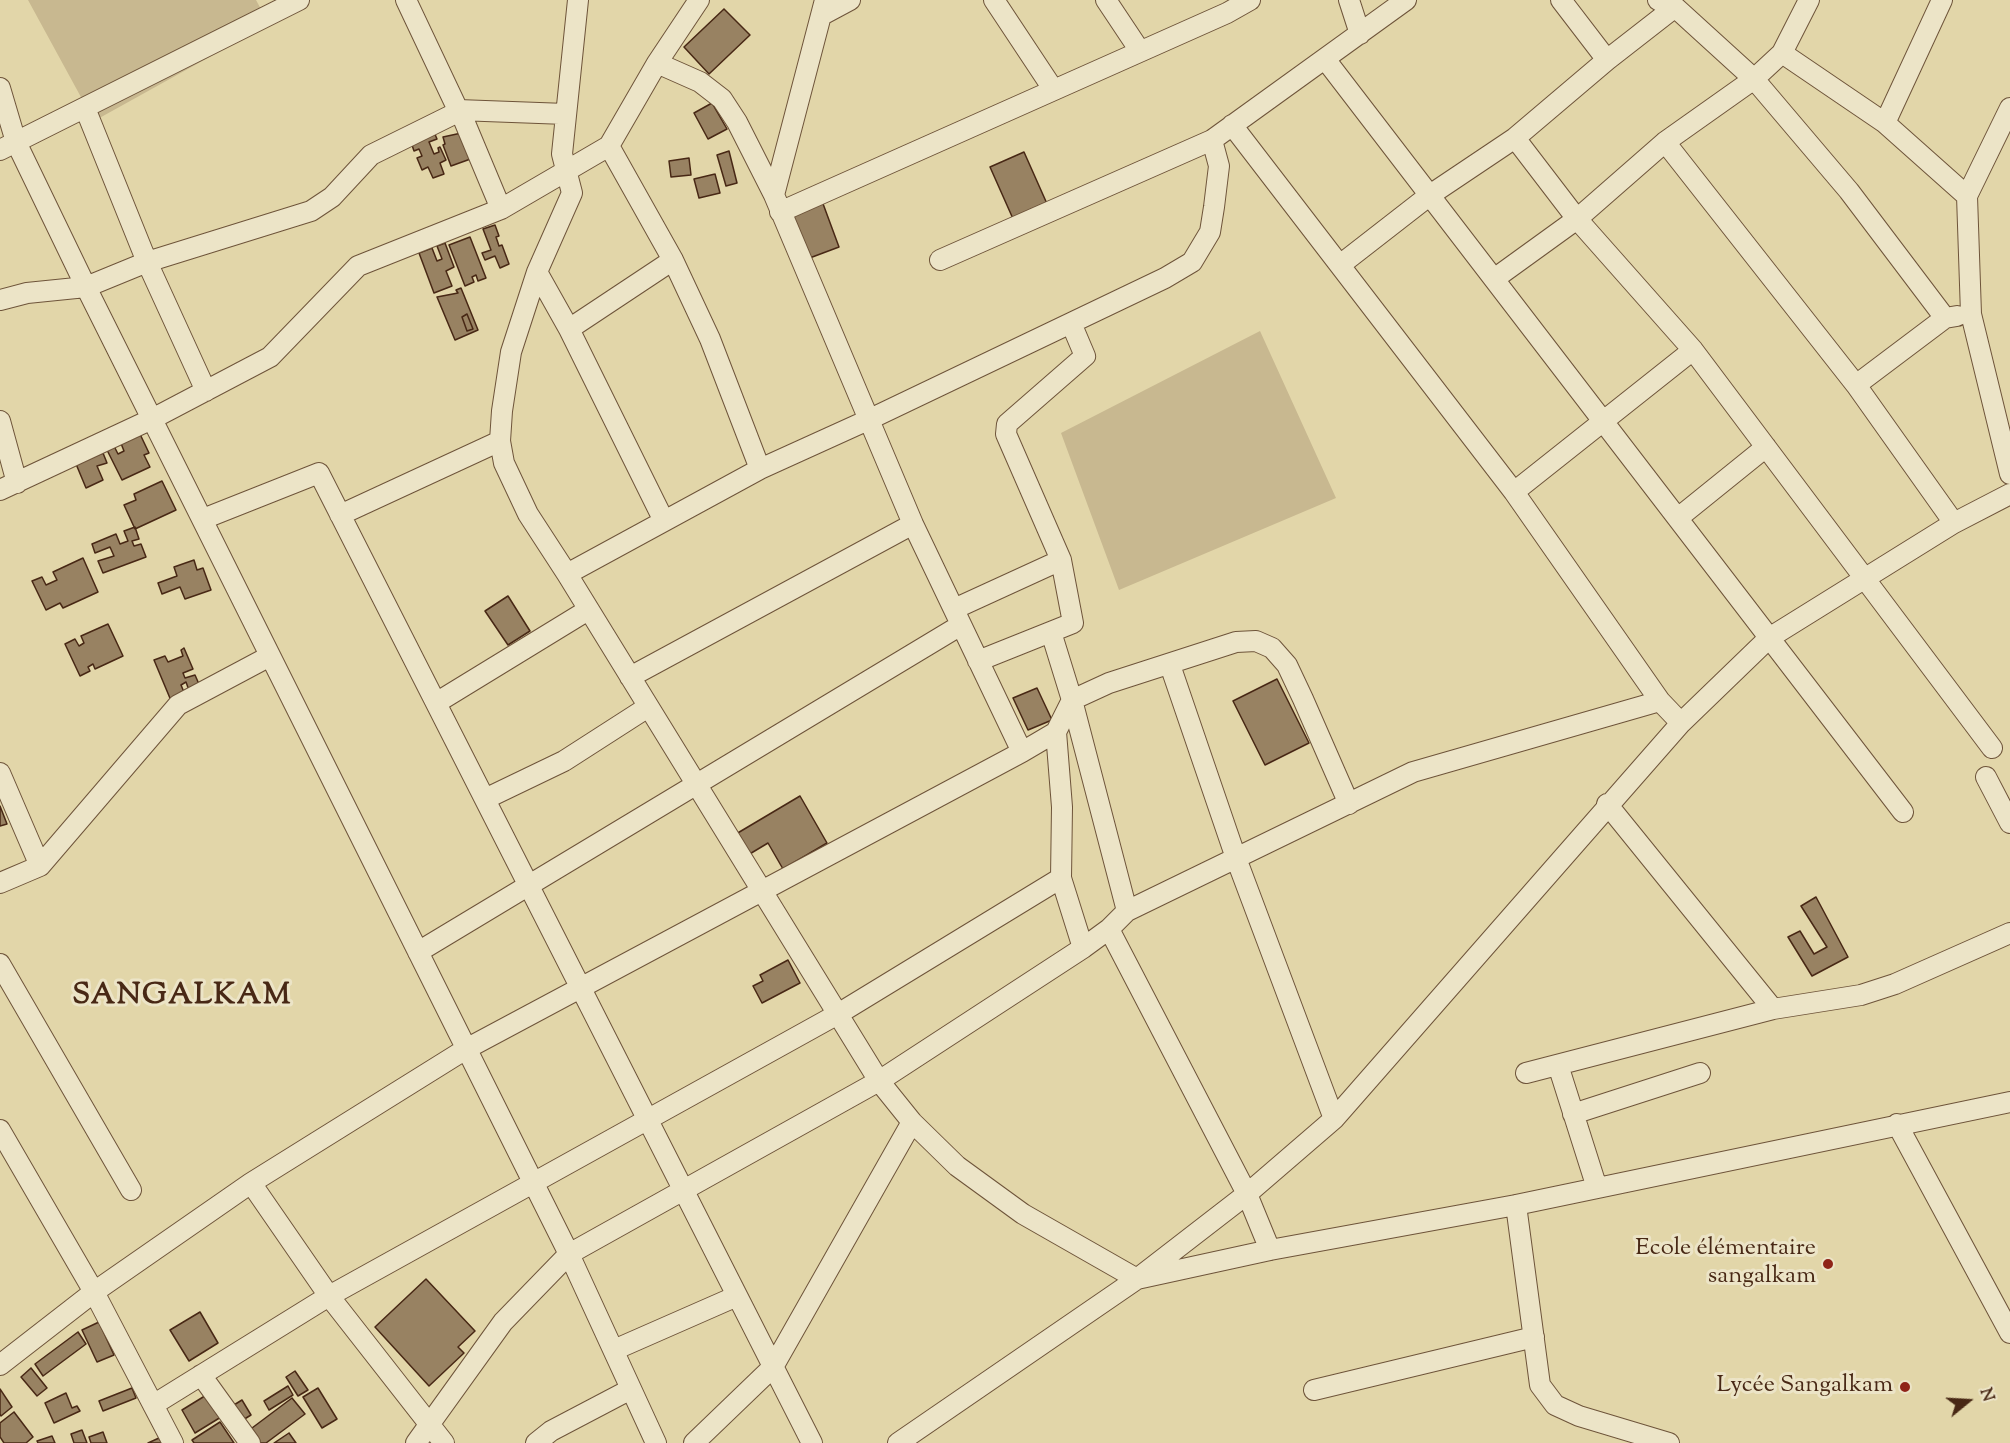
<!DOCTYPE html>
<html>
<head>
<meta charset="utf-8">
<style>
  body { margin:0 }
  #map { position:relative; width:2010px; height:1443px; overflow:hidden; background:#e2d6a9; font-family:"Sorts Mill Goudy",serif }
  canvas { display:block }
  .north { position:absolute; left:1938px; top:1371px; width:60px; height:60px; -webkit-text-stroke:4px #ece4c7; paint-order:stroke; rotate:72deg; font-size:16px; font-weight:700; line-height:24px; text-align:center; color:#482815 }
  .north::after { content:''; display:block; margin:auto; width:21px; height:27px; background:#482815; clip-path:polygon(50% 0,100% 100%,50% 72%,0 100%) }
</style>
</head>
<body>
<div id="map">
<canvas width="2010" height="1443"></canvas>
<div class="north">N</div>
</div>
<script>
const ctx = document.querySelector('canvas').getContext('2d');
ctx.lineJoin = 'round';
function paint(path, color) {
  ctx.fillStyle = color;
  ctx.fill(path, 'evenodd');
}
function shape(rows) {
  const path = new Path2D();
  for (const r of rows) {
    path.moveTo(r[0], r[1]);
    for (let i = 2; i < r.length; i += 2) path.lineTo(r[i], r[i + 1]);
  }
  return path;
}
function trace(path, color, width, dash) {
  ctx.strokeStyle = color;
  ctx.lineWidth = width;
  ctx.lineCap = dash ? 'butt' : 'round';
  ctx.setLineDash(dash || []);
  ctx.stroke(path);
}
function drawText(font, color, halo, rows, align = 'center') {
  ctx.font = font + ' "Sorts Mill Goudy",serif';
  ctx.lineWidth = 6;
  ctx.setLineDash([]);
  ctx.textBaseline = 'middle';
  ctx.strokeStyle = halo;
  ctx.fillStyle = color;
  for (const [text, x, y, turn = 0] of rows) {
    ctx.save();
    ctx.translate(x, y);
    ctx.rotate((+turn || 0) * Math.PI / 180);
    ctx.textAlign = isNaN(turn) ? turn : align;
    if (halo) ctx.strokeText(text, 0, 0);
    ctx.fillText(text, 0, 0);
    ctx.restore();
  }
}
const green = shape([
  [28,0,256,0,269,24,94,121],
  [1260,331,1336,498,1119,590,1061,433]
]);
const building = shape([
  [724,9,750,35,709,74,684,47,724,9],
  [712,103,727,129,708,139,694,113,712,103],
  [434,132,437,139,429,142,434,154,439,152,438,148,440,147,446,160,440,163,444,174,433,178,428,167,422,170,417,158,422,156,419,149,414,151,411,142,434,132],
  [466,132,476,157,451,166,443,145,445,144,443,137,466,132],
  [729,151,737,183,726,186,717,155,729,151],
  [1024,152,1048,206,1014,221,990,167,1024,152],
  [689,158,691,175,671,177,669,161,689,158],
  [715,174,720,193,699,198,694,179,715,174],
  [822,201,839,247,807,259,789,213,822,201],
  [495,225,499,236,496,237,499,246,502,245,509,264,500,268,495,256,485,260,482,253,491,250,483,229,495,225],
  [470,237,486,278,478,281,476,275,472,277,474,282,465,286,449,245,470,237],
  [445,243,454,267,446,271,452,286,434,293,419,253,432,248,437,261,442,259,437,246,445,243],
  [461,288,478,330,455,340,437,297,458,293,456,290,461,288],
  [467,314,473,329,467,331,462,317,467,314],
  [467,314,473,329,467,331,462,317,467,314],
  [139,432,149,453,144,455,150,467,122,480,106,448,113,444,118,454,124,451,120,441,139,432],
  [103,453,107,463,97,466,103,480,86,488,76,464,103,453],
  [162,481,176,510,135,529,124,505,136,500,134,494,162,481],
  [135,527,139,539,132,541,134,546,141,544,146,557,103,573,98,561,114,556,110,547,95,553,92,544,116,534,120,544,128,541,124,531,135,527],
  [83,558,98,592,63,608,60,603,46,610,32,581,42,577,46,585,57,580,53,572,83,558],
  [194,560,197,570,203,568,211,590,185,599,180,587,162,594,158,583,177,576,174,567,194,560],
  [508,596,530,631,508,645,485,611,508,596],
  [108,624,123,656,95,669,93,664,88,667,90,671,80,676,65,644,75,639,79,646,84,643,81,636,108,624],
  [184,648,193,669,183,673,185,678,195,675,202,691,191,696,186,682,181,685,186,697,172,703,154,660,165,656,168,662,183,656,181,650,184,648],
  [1277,679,1309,743,1265,765,1233,701,1277,679],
  [1037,688,1052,720,1028,730,1013,698,1037,688],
  [800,796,827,843,783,869,768,843,748,855,736,834,800,796],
  [0,806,7,824,0,826,0,806],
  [1816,897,1848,957,1812,976,1788,937,1800,931,1814,954,1827,947,1801,906,1816,897],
  [788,960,800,983,762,1003,753,986,763,981,760,975,788,960],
  [426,1279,475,1331,458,1347,464,1353,429,1386,375,1327,426,1279],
  [200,1312,218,1343,189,1361,170,1330,200,1312],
  [99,1322,114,1355,97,1362,82,1330,99,1322],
  [78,1332,86,1344,43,1376,35,1364,78,1332],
  [31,1368,47,1388,37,1396,21,1377,31,1368],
  [295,1371,308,1390,298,1396,286,1377,295,1371],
  [288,1386,293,1395,269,1410,264,1401,288,1386],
  [132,1388,136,1398,103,1411,99,1401,132,1388],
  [318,1388,337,1419,322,1428,303,1397,318,1388],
  [0,1389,12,1407,1,1416,0,1414,0,1389],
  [66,1393,72,1408,77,1406,80,1411,54,1423,45,1403,66,1393],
  [208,1394,221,1417,195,1433,182,1410,208,1394],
  [292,1398,305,1414,266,1443,256,1443,248,1431,292,1398],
  [242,1400,251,1415,238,1423,229,1408,242,1400],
  [14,1412,33,1437,26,1443,4,1443,0,1437,0,1423,14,1412],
  [220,1422,234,1443,194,1443,192,1440,220,1422],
  [82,1430,87,1443,74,1443,71,1434,82,1430],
  [103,1432,107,1443,91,1443,89,1437,103,1432],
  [289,1433,296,1443,274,1443,289,1433],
  [52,1436,55,1443,38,1443,37,1441,52,1436],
  [159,1438,162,1443,148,1443,159,1438]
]);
const minor = shape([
  [406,0,458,110,566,114],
  [578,0,562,154,572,193,537,272,511,352,502,411,500,441,504,463,528,514,567,574,879,1081,912,1122,957,1166,1023,1214,1137,1279,1270,1250,1516,1205,2010,1102],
  [825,0,774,195,913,524,1022,752],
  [994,0,1053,89],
  [1106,0,1140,51],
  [1349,0,1360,34],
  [1561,0,1607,60],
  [1658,0,1675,7,1754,79,1849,191,1945,318],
  [822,15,850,0],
  [1782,53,1885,123,1967,196],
  [1325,59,1903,812],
  [657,63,700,82,722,99,737,122,774,195],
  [0,88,16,142,86,287,569,1254,656,1443],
  [85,108,147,262,206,391],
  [2010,108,1967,196,1971,314,2010,474],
  [1885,123,1942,0],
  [1232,125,1514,492,1660,701,1681,723],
  [1515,138,1577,219,1693,350,1992,748],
  [1665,142,1856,385,1954,523],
  [609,146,673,260,710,339,760,469],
  [0,150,299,0],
  [780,212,1227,13,1250,0],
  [940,260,1212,140,1406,0],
  [1340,265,1430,195,1515,138,1607,60,1675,7],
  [537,272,569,329,663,519],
  [1494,279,1577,219,1665,142,1754,79,1782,53,1809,0],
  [0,300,27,293,86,287,147,262,311,211,332,197,371,155,460,111,501,209],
  [569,329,673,260],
  [1856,385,1945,318,1957,316],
  [0,421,17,483],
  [0,490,152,419,270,357,358,266,501,209,609,146,657,63,699,0],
  [1514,492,1693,350],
  [340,515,500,441],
  [1678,518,1766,447],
  [203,519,319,473,812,1443],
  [567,574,760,469,868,420,1165,278,1192,262,1210,232,1214,207,1219,166,1212,140],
  [954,609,1061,560],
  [1051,632,1072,700,1127,911],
  [978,661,1073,623,1061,560,1006,434,1007,424,1085,356,1071,323],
  [1170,665,1236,858,1334,1119],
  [630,677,913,524],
  [436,703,588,610],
  [1056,732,1062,807,1061,878,1083,948],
  [0,773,40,866],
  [1986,777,2010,823],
  [485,799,564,761,648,707],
  [1607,804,1773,1009],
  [0,883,40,866,178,705,270,656],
  [1109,929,1247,1194,1270,1250],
  [418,952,961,625],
  [0,964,131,1190],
  [1558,1065,1597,1188],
  [1526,1073,1773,1009,1861,995,1895,984,2010,933],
  [1573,1114,1700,1073],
  [1897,1124,2010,1333],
  [0,1130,94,1292,173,1443],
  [251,1183,329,1296,444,1443],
  [1516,1205,1540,1385,1555,1405,1579,1416,1669,1443],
  [614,1350,737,1296],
  [0,1365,94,1292,251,1183,466,1049,1022,752,1056,732,1072,700,1109,683,1236,642,1256,641,1272,648,1287,665,1303,699,1349,804],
  [201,1375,250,1443],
  [1314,1390,1534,1337],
  [153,1405,329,1296,838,1014,1061,878],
  [416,1443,503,1322,569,1254,879,1081,1083,948,1109,929,1127,911,1413,772,1660,701],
  [536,1443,551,1431,631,1389],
  [694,1443,773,1367,912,1122],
  [898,1443,1137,1279,1247,1194,1334,1119,1681,723,1769,638,1954,523,2010,494]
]);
const markers = [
  [1828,1264,6,"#8f2418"],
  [1905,1387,6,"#8f2418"]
];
const poiNames = [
  ["Ecole élémentaire",1816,1250],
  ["sangalkam",1816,1278],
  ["Lycée Sangalkam",1893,1387]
];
const districtNames = [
  ["SANGALKAM",182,998]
];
paint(green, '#c8b890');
paint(building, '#988262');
trace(building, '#482815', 1.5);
trace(minor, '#6e543a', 22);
trace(minor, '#ece4c7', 20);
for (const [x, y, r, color] of markers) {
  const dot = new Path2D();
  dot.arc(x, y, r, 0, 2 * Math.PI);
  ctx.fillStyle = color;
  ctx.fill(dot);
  trace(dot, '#ece4c7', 2);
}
drawText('24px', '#482815', '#ece4c7', poiNames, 'right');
ctx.letterSpacing = '1.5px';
drawText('bold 30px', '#482815', '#ece4c7', districtNames);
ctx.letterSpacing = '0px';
</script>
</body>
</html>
